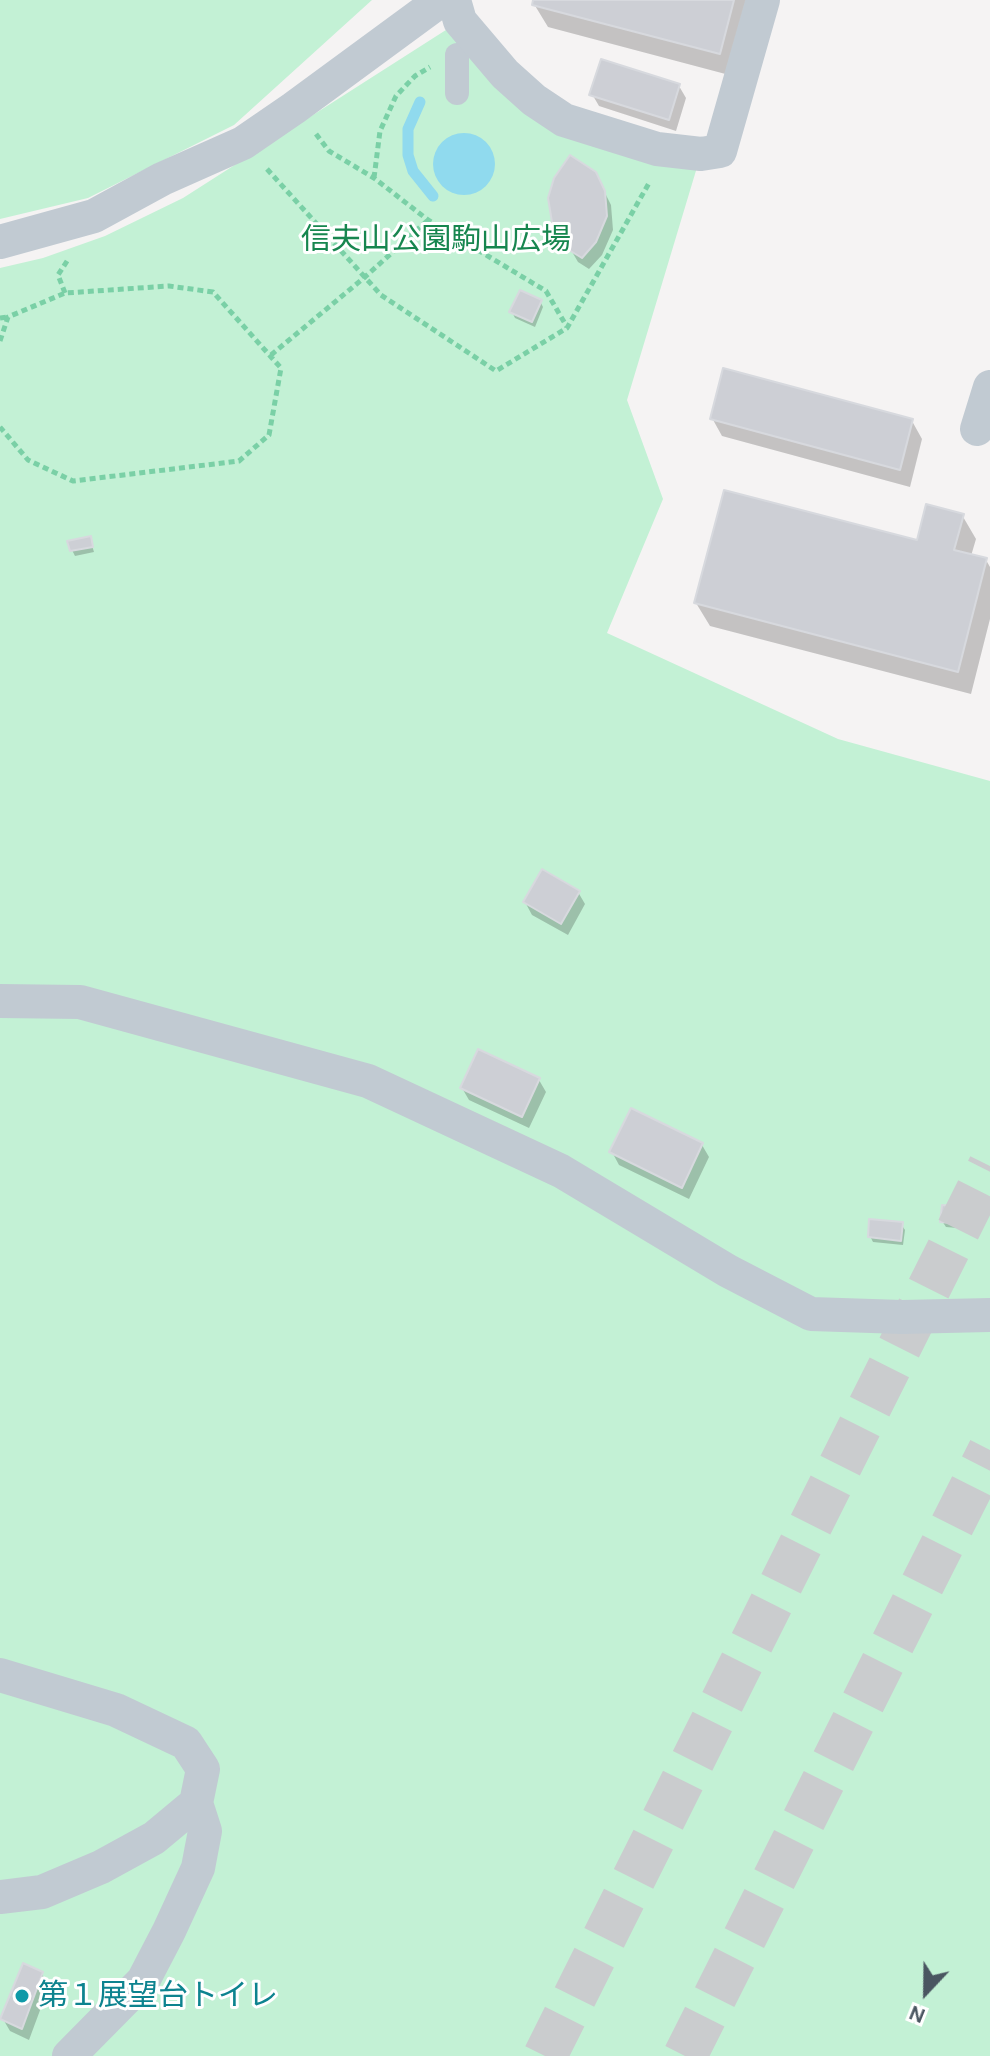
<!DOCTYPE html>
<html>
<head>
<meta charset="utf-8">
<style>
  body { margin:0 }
  #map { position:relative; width:990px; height:2056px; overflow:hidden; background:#f5f3f3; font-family:Karla,sans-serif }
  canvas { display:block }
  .north { position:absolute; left:886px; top:1952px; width:80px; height:80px; -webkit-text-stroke:6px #fff; paint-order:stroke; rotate:202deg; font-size:22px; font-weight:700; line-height:32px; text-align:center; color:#4a5661 }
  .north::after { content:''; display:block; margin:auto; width:28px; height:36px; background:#4a5661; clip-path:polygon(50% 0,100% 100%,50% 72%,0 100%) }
</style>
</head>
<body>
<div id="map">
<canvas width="990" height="2056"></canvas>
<div class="north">N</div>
</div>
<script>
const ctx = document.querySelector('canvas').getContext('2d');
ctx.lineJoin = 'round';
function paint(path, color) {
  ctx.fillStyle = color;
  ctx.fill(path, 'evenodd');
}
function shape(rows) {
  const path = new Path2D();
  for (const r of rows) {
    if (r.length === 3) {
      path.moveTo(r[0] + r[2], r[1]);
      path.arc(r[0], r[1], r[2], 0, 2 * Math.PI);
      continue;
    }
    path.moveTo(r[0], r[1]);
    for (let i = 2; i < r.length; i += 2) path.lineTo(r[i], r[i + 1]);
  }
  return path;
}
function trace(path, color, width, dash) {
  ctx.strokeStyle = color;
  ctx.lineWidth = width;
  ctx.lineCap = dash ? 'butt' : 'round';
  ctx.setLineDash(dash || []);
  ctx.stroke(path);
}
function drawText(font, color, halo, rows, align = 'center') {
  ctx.font = font + ' Karla,"Noto Sans JP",sans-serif';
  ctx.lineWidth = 6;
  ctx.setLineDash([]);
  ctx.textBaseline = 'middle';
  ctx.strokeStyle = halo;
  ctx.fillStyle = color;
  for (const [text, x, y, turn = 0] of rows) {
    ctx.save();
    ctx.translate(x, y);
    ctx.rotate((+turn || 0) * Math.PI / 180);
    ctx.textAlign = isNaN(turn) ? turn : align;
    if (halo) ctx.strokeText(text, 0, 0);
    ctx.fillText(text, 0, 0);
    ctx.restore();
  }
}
const green = shape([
  [0,0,372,0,234,125,88,198,0,219],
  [460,21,534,100,701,154,627,400,663,499,607,633,838,739,990,781,990,2056,0,2056,0,268,43,258,105,236,183,198]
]);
const water = shape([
  [464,164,31]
]);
const shadow = shape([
  [535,0,752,0,733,76,548,27,534,4],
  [679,86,686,98,676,131,599,106,592,94],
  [602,187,611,205,613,230,602,255,589,269,578,262,554,221],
  [540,301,543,307,535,327,515,318,512,312],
  [712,418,912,421,922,439,910,487,722,436],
  [962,515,976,539,971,556,986,560,990,567,990,619,971,694,710,626,696,603,919,543],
  [90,539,94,552,75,556,72,550],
  [578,892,585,904,568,935,532,915,525,902],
  [539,1080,546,1092,529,1128,469,1100,462,1088],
  [702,1145,709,1157,689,1199,619,1165,612,1152],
  [966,1209,969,1214,969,1229,946,1227,942,1221],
  [901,1224,905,1230,903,1245,873,1242,870,1236],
  [42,1974,49,1986,29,2040,10,2031,3,2019]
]);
const stream = shape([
  [420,102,408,129,408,155,413,171,433,196]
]);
const building = shape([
  [533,0,734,0,720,54,532,5,533,0],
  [601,59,680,84,669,120,589,95,601,59],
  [570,155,596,172,605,191,607,216,596,242,582,258,569,250,562,240,552,222,548,198,554,178,570,155],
  [520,290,542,300,532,322,509,312,520,290],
  [723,368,913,419,900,470,710,419,723,368],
  [724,490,917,540,926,504,964,514,954,550,987,558,958,672,694,603,724,490],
  [91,536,93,547,70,551,67,541,91,536],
  [542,869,580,891,561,924,523,902,542,869],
  [478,1049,540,1078,522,1117,460,1088,478,1049],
  [631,1108,703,1143,682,1188,609,1152,631,1108],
  [942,1205,967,1207,966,1224,940,1222,942,1205],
  [869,1219,903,1222,901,1241,868,1237,869,1219],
  [23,1963,43,1972,22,2029,0,2019,23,1963]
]);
const trunkTunnel = shape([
  [545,2056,990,1166],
  [685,2056,990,1450]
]);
const path = shape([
  [316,134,329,151,374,178,428,220,546,291,567,327],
  [267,169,381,295,496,371,567,328,649,183],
  [374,178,380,131,396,96,415,76,430,67],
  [65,293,58,275,69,258],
  [0,318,8,317],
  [0,341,8,317,65,293,169,286,213,292,281,368,269,435,239,461,73,481,28,460,0,427],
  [271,355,365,277,428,220]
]);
const pedestrian = shape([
  [457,93,457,55]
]);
const minor = shape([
  [454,0,460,21,505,74,534,100,564,120,657,149,701,154,720,151,763,0],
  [0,242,94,216,162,179,243,143,294,108,441,0],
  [977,429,990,387],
  [0,1001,80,1002,368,1081,561,1171,728,1271,811,1314,902,1317,990,1315],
  [0,1675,116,1710,186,1743,203,1769,196,1803,205,1831,198,1868,169,1931,143,1981,69,2056],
  [0,1897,42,1892,101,1867,154,1838,196,1803]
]);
const markers = [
  [22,1996,8,"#0f9aa8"]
];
const parkNames = [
  ["信夫山公園駒山広場",436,240]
];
const cultureNames = [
  ["第１展望台トイレ",38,1996]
];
paint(green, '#c3f1d5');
paint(water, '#90daee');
paint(shadow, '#0003');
trace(stream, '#90daee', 11);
paint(building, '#cdcfd5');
trace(building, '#d7d9de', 2);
trace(trunkTunnel, '#caccce', 44, [44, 22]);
trace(path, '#7ad0a6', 5, [6, 4]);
trace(pedestrian, '#c1cad2', 24);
trace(minor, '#c1cad2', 34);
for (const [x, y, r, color] of markers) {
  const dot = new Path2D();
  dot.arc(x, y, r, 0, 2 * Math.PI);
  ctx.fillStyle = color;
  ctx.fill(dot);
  trace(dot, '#fff', 3);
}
drawText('30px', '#17864f', '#fff', parkNames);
drawText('30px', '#0d838f', '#fff', cultureNames, 'left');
</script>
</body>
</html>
